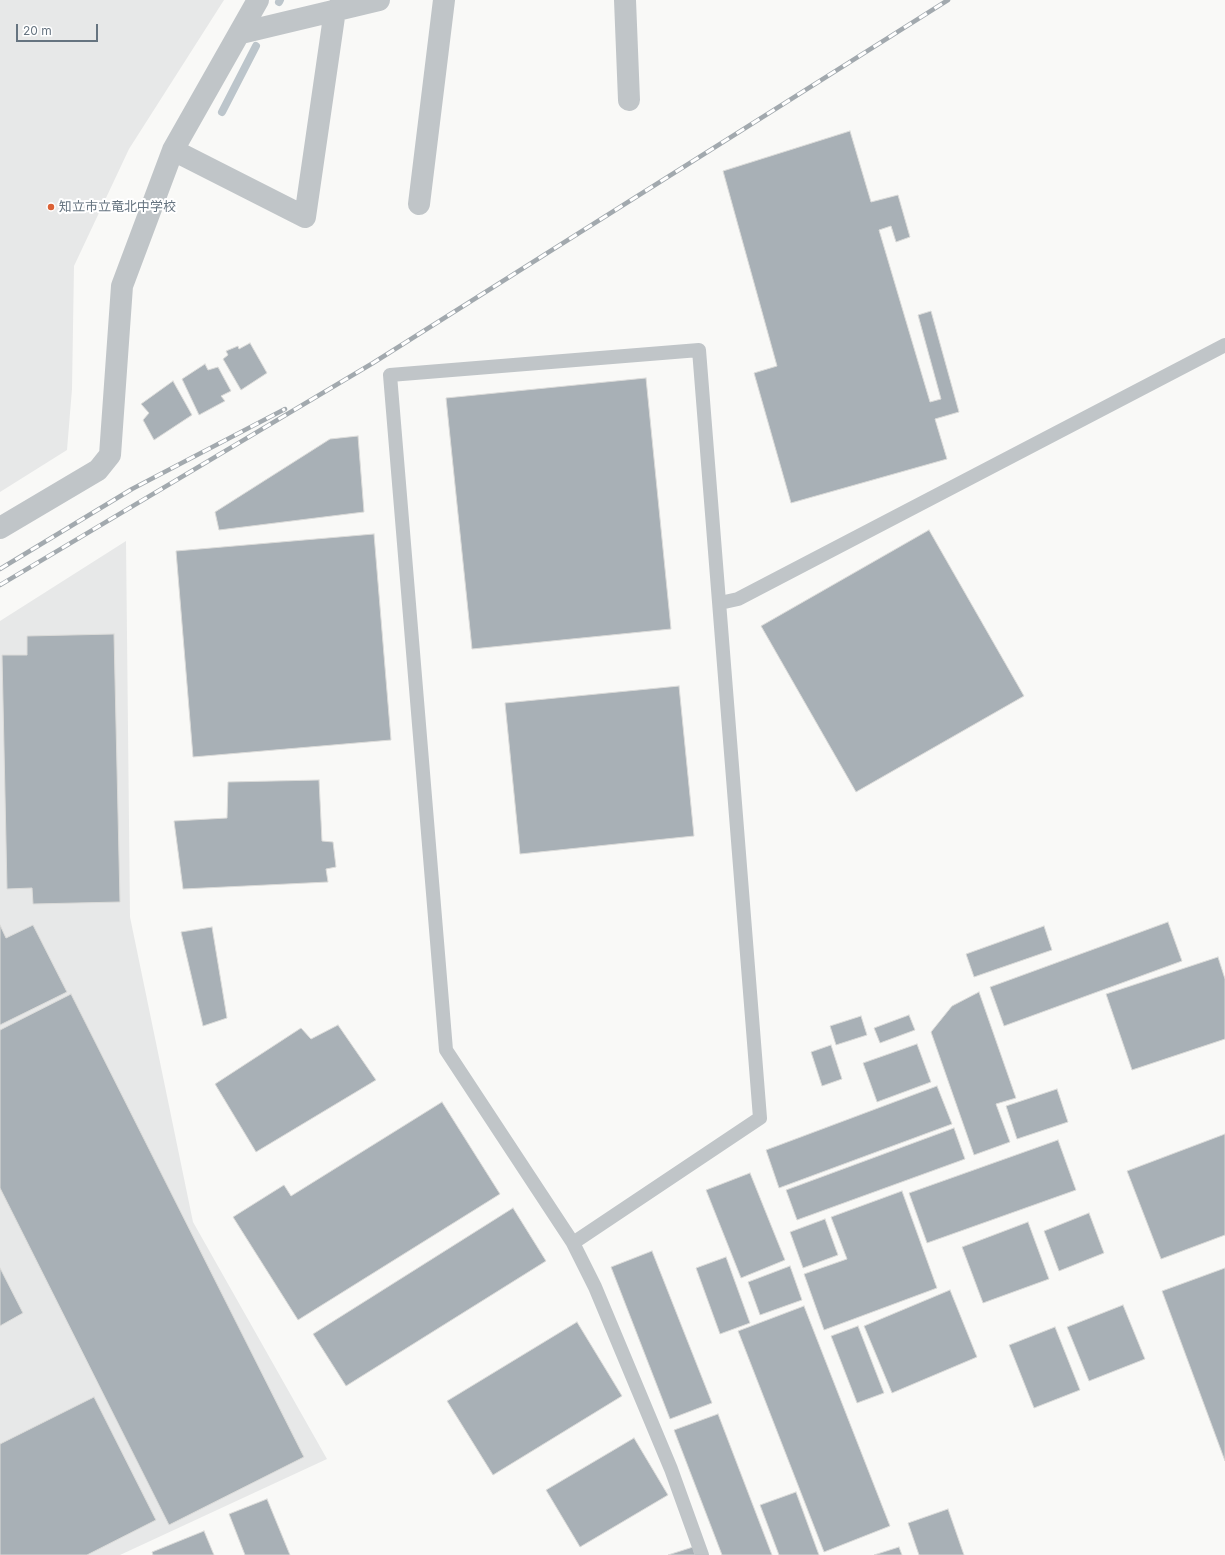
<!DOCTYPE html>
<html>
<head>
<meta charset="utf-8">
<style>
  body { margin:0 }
  #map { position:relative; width:1225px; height:1555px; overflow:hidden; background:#f9f9f7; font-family:Inter,sans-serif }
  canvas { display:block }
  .scale { position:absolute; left:16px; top:24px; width:82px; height:18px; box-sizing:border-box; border:2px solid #667480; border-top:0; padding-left:5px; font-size:12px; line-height:14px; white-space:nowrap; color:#667480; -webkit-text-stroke:3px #fff; paint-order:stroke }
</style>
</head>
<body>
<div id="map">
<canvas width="1225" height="1555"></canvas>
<div class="scale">20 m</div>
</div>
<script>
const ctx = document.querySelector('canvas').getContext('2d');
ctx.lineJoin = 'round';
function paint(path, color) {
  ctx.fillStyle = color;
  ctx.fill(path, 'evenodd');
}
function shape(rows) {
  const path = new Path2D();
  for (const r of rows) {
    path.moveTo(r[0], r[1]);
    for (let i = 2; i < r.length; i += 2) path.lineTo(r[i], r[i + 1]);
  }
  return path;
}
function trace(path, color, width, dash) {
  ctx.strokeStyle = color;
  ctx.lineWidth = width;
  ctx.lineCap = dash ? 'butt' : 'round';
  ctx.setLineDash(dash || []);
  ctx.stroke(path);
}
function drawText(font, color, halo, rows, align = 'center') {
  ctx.font = font + ' Inter,"Noto Sans JP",sans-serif';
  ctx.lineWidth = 4;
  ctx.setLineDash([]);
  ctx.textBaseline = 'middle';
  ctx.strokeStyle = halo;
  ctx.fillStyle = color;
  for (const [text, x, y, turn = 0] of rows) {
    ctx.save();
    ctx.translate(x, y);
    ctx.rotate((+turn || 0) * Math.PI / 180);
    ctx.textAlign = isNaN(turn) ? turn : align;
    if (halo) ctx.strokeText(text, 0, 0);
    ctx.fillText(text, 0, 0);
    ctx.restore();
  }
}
const built = shape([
  [0,0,224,0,129,149,74,266,72,389,67,450,0,492],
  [126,541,130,917,193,1222,327,1459,120,1555,0,1555,0,621]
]);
const stream = shape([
  [279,2,280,0],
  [222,112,256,46]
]);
const building = shape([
  [850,131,871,202,898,195,910,237,896,242,891,226,879,230,930,402,941,399,918,315,931,311,959,412,935,419,947,459,791,503,754,373,777,366,723,171,850,131],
  [250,343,267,373,241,390,223,359,228,355,226,351,238,346,239,349,250,343],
  [205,364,208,370,218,367,231,391,221,396,225,401,199,415,182,379,205,364],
  [646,378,671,629,472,649,446,398,646,378],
  [173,381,192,415,154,440,143,420,149,413,141,404,173,381],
  [358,436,364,512,219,530,215,512,330,439,358,436],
  [929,530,1024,696,856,792,761,626,929,530],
  [374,534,391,740,193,757,176,551,374,534],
  [114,634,120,902,33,904,32,888,7,889,2,655,27,655,27,636,114,634],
  [679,686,694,836,520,854,505,703,679,686],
  [319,780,322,841,333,842,336,867,326,869,328,882,183,889,174,821,227,818,228,782,319,780],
  [1168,922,1182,961,1004,1026,990,987,1168,922],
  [0,925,6,938,33,925,67,992,0,1025,0,925],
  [1044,926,1052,950,974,977,966,954,1044,926],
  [212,927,227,1018,203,1026,181,932,212,927],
  [1218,957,1225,979,1225,1039,1132,1070,1106,994,1218,957],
  [979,992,1016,1098,996,1104,1010,1142,974,1155,931,1032,952,1006,979,992],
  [71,994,304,1457,169,1525,0,1188,0,1030,71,994],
  [909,1015,915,1030,880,1043,874,1028,909,1015],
  [861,1016,867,1035,836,1045,830,1026,861,1016],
  [338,1025,376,1080,256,1152,215,1084,301,1028,311,1039,338,1025],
  [917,1044,931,1082,877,1102,863,1063,917,1044],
  [831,1045,842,1079,822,1086,811,1052,831,1045],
  [937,1086,952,1124,779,1188,766,1150,937,1086],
  [1057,1089,1068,1122,1017,1139,1006,1106,1057,1089],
  [442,1102,500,1194,298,1320,233,1217,284,1185,291,1196,442,1102],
  [954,1128,965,1159,797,1220,786,1190,954,1128],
  [1225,1134,1225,1235,1161,1259,1127,1171,1225,1134],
  [1058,1140,1076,1190,927,1243,909,1193,1058,1140],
  [750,1173,785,1260,741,1278,706,1190,750,1173],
  [902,1191,937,1288,824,1330,804,1274,847,1259,831,1217,902,1191],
  [513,1208,546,1261,346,1386,313,1334,513,1208],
  [1089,1213,1104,1253,1059,1271,1044,1231,1089,1213],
  [825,1219,838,1255,803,1268,790,1232,825,1219],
  [1028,1222,1049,1279,983,1303,962,1247,1028,1222],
  [652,1251,712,1403,670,1419,611,1267,652,1251],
  [726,1257,750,1323,720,1334,696,1268,726,1257],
  [790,1266,802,1300,760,1315,748,1282,790,1266],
  [0,1268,23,1313,0,1326,0,1268],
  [1225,1268,1225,1461,1162,1291,1225,1268],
  [950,1290,977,1357,892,1393,864,1326,950,1290],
  [1123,1305,1145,1359,1089,1381,1067,1327,1123,1305],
  [804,1306,890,1526,824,1552,738,1331,804,1306],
  [577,1322,622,1396,493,1475,447,1401,577,1322],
  [858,1326,884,1393,857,1403,831,1336,858,1326],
  [1055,1327,1080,1390,1034,1408,1009,1345,1055,1327],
  [94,1397,156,1520,87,1555,0,1555,0,1444,94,1397],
  [718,1414,772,1555,722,1555,674,1430,718,1414],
  [634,1438,668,1495,580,1547,546,1490,634,1438],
  [796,1492,819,1555,779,1555,760,1505,796,1492],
  [267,1499,290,1555,245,1555,229,1514,267,1499],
  [948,1509,964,1555,919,1555,908,1523,948,1509],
  [204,1531,214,1555,153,1555,152,1552,204,1531],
  [693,1547,695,1555,668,1555,693,1547],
  [899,1547,902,1555,874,1555,899,1547]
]);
const service = shape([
  [720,603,738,599,1225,345],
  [573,1243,760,1118,699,350,390,375,446,1050,573,1243,595,1287,671,1469,702,1555]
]);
const minor = shape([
  [625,0,629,100],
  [241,33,379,0],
  [173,150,305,217,335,10],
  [419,204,444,0],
  [0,528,98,470,110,455,122,286,173,150,258,0]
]);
const rail = shape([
  [0,569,132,489,285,409],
  [0,585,373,363,948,0]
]);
const markers = [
  [51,207,4,"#db6135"]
];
const poiNames = [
  ["知立市立竜北中学校",59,207]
];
paint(built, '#e7e8e8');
trace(stream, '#bcc5cb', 8);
paint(building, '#a8b0b6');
trace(building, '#dbdbd9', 1);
trace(service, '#c0c5c8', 14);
trace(minor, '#c0c5c8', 22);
trace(rail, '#a2a9ae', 4.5);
trace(rail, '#fff', 3, [9]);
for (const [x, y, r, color] of markers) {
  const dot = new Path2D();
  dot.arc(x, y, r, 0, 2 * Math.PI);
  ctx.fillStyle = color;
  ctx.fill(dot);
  trace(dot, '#fff', 1.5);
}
drawText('13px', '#667480', '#fff', poiNames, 'left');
</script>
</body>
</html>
